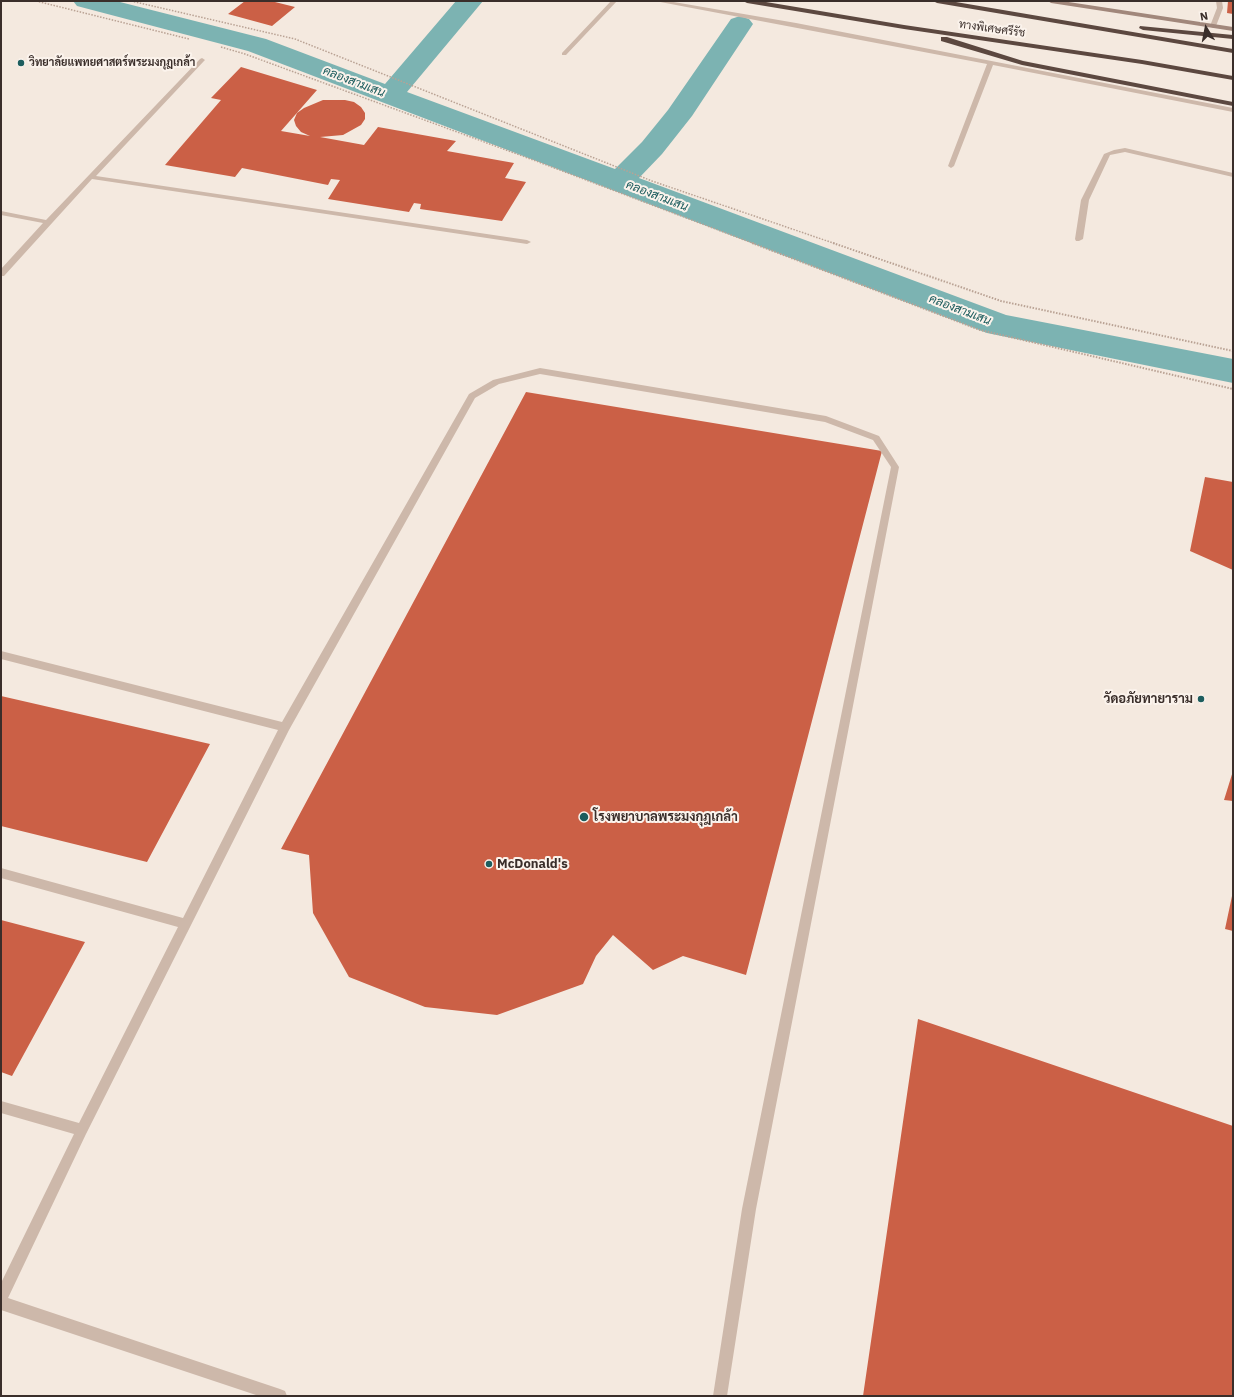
<!DOCTYPE html>
<html>
<head>
<meta charset="utf-8">
<style>
  body { margin:0 }
  #map { position:relative; width:1234px; height:1397px; overflow:hidden; background:#f4e9df; font-family:"IBM Plex Sans",sans-serif }
  canvas { display:block }
  .frame { position:absolute; inset:0; border:2px solid #3a2e2a; pointer-events:none }
  .north { position:absolute; left:1186px; top:8px; width:40px; height:40px; -webkit-text-stroke:3px #fbf3ec; paint-order:stroke; rotate:350deg; font-size:11px; font-weight:700; line-height:16px; text-align:center; color:#3a2e2a }
  .north::after { content:''; display:block; margin:auto; width:14px; height:18px; background:#3a2e2a; clip-path:polygon(50% 0,100% 100%,50% 72%,0 100%) }
</style>
</head>
<body>
<div id="map">
<canvas width="1234" height="1397"></canvas>
<div class="frame"></div>
<div class="north">N</div>
</div>
<script>
const ctx = document.querySelector('canvas').getContext('2d');
ctx.lineJoin = 'round';
function shape(rows) {
  const path = new Path2D();
  for (const r of rows) {
    path.moveTo(r[0], r[1]);
    for (let i = 2; i < r.length; i += 2) path.lineTo(r[i], r[i + 1]);
  }
  return path;
}
function paint(path, color) {
  ctx.fillStyle = color;
  ctx.fill(path, 'evenodd');
}
function trace(path, color, width, dash) {
  ctx.strokeStyle = color;
  ctx.lineWidth = width;
  ctx.lineCap = dash ? 'butt' : 'round';
  ctx.setLineDash(dash || []);
  ctx.stroke(path);
}
function drawText(font, color, halo, rows, align = 'center') {
  ctx.font = font + ' "IBM Plex Sans",Sarabun,sans-serif';
  ctx.lineWidth = 4;
  ctx.setLineDash([]);
  ctx.textBaseline = 'middle';
  ctx.strokeStyle = halo;
  ctx.fillStyle = color;
  for (const [text, x, y, turn = 0] of rows) {
    ctx.save();
    ctx.translate(x, y);
    ctx.rotate((+turn || 0) * Math.PI / 180);
    ctx.textAlign = isNaN(turn) ? turn : align;
    if (halo) ctx.strokeText(text, 0, 0);
    ctx.fillText(text, 0, 0);
    ctx.restore();
  }
}
const canal = shape([
  [73,1,116,1,266,39,385,84,456,1,483,1,407,92,615,169,642,142,668,110,731,19,740,16,749,19,753,24,692,116,662,154,639,178,1006,315,1233,359,1233,383,987,333,248,51,77,6,73,1]
]);
const building = shape([
  [245,1,271,1,295,7,272,26,228,14],
  [1228,1,1233,1,1233,14,1227,13],
  [241,67,317,90,281,131,310,136,301,132,296,126,294,120,297,113,304,108,323,100,345,100,354,102,361,107,365,113,365,119,361,125,343,135,320,137,364,145,378,127,456,141,447,151,514,163,505,178,526,182,502,221,420,209,421,204,414,203,409,212,328,199,340,180,331,179,328,185,242,168,235,177,165,165,221,100,211,98],
  [526,392,882,451,746,975,683,956,653,970,613,935,596,956,583,984,497,1015,425,1007,349,977,313,913,309,855,281,849],
  [1205,477,1233,482,1233,570,1190,551],
  [1,696,210,744,147,862,1,826],
  [1233,771,1233,801,1224,800],
  [1232,896,1233,896,1233,931,1225,929],
  [1,920,85,942,12,1076,1,1072],
  [918,1019,1233,1126,1233,1396,863,1396]
]);
const pathFar1 = shape([
  [36,1,189,39],
  [131,1,295,39,652,181,836,244],
  [221,47,245,54,536,161,755,244]
]);
const path = shape([
  [752,243,980,330,1233,389],
  [833,243,1001,301,1233,351]
]);
const lane = shape([
  [1216,1,1222,1,1223,8,1216,26,1213,28,1210,26,1217,8,1216,1],
  [202,58,205,60,204,61,96,176,527,240,531,242,527,244,92,179,4,276,1,276,1,269,43,223,1,215,1,211,46,220,200,59,202,58],
  [540,368,826,416,879,436,899,467,756,1209,727,1396,713,1396,742,1209,891,467,873,440,825,422,540,374,499,384,475,398,289,730,86,1134,8,1298,280,1389,285,1391,287,1396,259,1396,1,1310,1,1283,74,1134,1,1113,1,1101,79,1123,178,927,1,878,1,868,183,918,278,730,1,659,1,651,282,722,469,394,493,380,540,368]
]);
const street = shape([
  [611,1,617,1,566,55,562,55,562,53,611,1],
  [655,1,668,1,796,23,1233,108,1233,112,993,65,954,166,951,168,948,166,987,64,655,1],
  [1125,148,1233,173,1233,177,1125,152,1110,155,1089,200,1083,239,1079,241,1076,241,1075,239,1081,200,1104,154,1114,150,1125,148]
]);
const secondary = shape([
  [1048,1,1062,1,1233,27,1233,31,1051,3,1048,1]
]);
const highway = shape([
  [743,1,760,1,904,25,1142,60,1233,76,1233,80,1142,64,904,29,747,3,743,1],
  [933,1,950,1,1233,49,1233,53,937,3,933,1],
  [1140,26,1233,35,1233,39,1143,30,1139,28,1140,26],
  [941,37,947,37,1023,61,1233,102,1233,106,1022,65,941,41,941,37]
]);
const markers = [
  [21,63,4,"#1d5d5e"],
  [1201,699,4,"#1d5d5e"],
  [584,817,5,"#1d5d5e"],
  [489,864,4,"#1d5d5e"]
];
const farStreetnames = [
  ["ทางพิเศษศรีรัช",992,29,8]
];
const farPoinames = [
  ["วิทยาลัยแพทยศาสตร์พระมงกุฎเกล้า",29,63]
];
const farWaternames = [
  ["คลองสามเสน",354,82,21],
  ["คลองสามเสน",657,196,21],
  ["คลองสามเสน",960,310,21]
];
const poiNames = [
  ["วัดอภัยทายาราม",1193,699,"right"],
  ["โรงพยาบาลพระมงกุฎเกล้า",593,817],
  ["McDonald's",497,864]
];
paint(canal, '#7cb3b2');
paint(building, '#cb6046');
trace(pathFar1, '#b9a294', 1.5, [1.5, 1.5]);
trace(path, '#b9a294', 2, [1.5, 1.5]);
paint(lane, '#cdb8aa');
paint(street, '#cdb8aa');
paint(secondary, '#a1877b');
paint(highway, '#5c4840');
for (const [x, y, r, color] of markers) {
  const dot = new Path2D();
  dot.arc(x, y, r, 0, 2 * Math.PI);
  ctx.fillStyle = color;
  ctx.fill(dot);
  trace(dot, '#fbf3ec', 1.5);
}
drawText('11px', '#3a2e2a', '#fbf3ec', farStreetnames);
drawText('bold 11px', '#3a2e2a', '#fbf3ec', farPoinames, 'left');
drawText('italic 12px', '#1d5d5e', '#fbf3ec', farWaternames);
drawText('bold 13px', '#3a2e2a', '#fbf3ec', poiNames, 'left');
</script>
</body>
</html>
